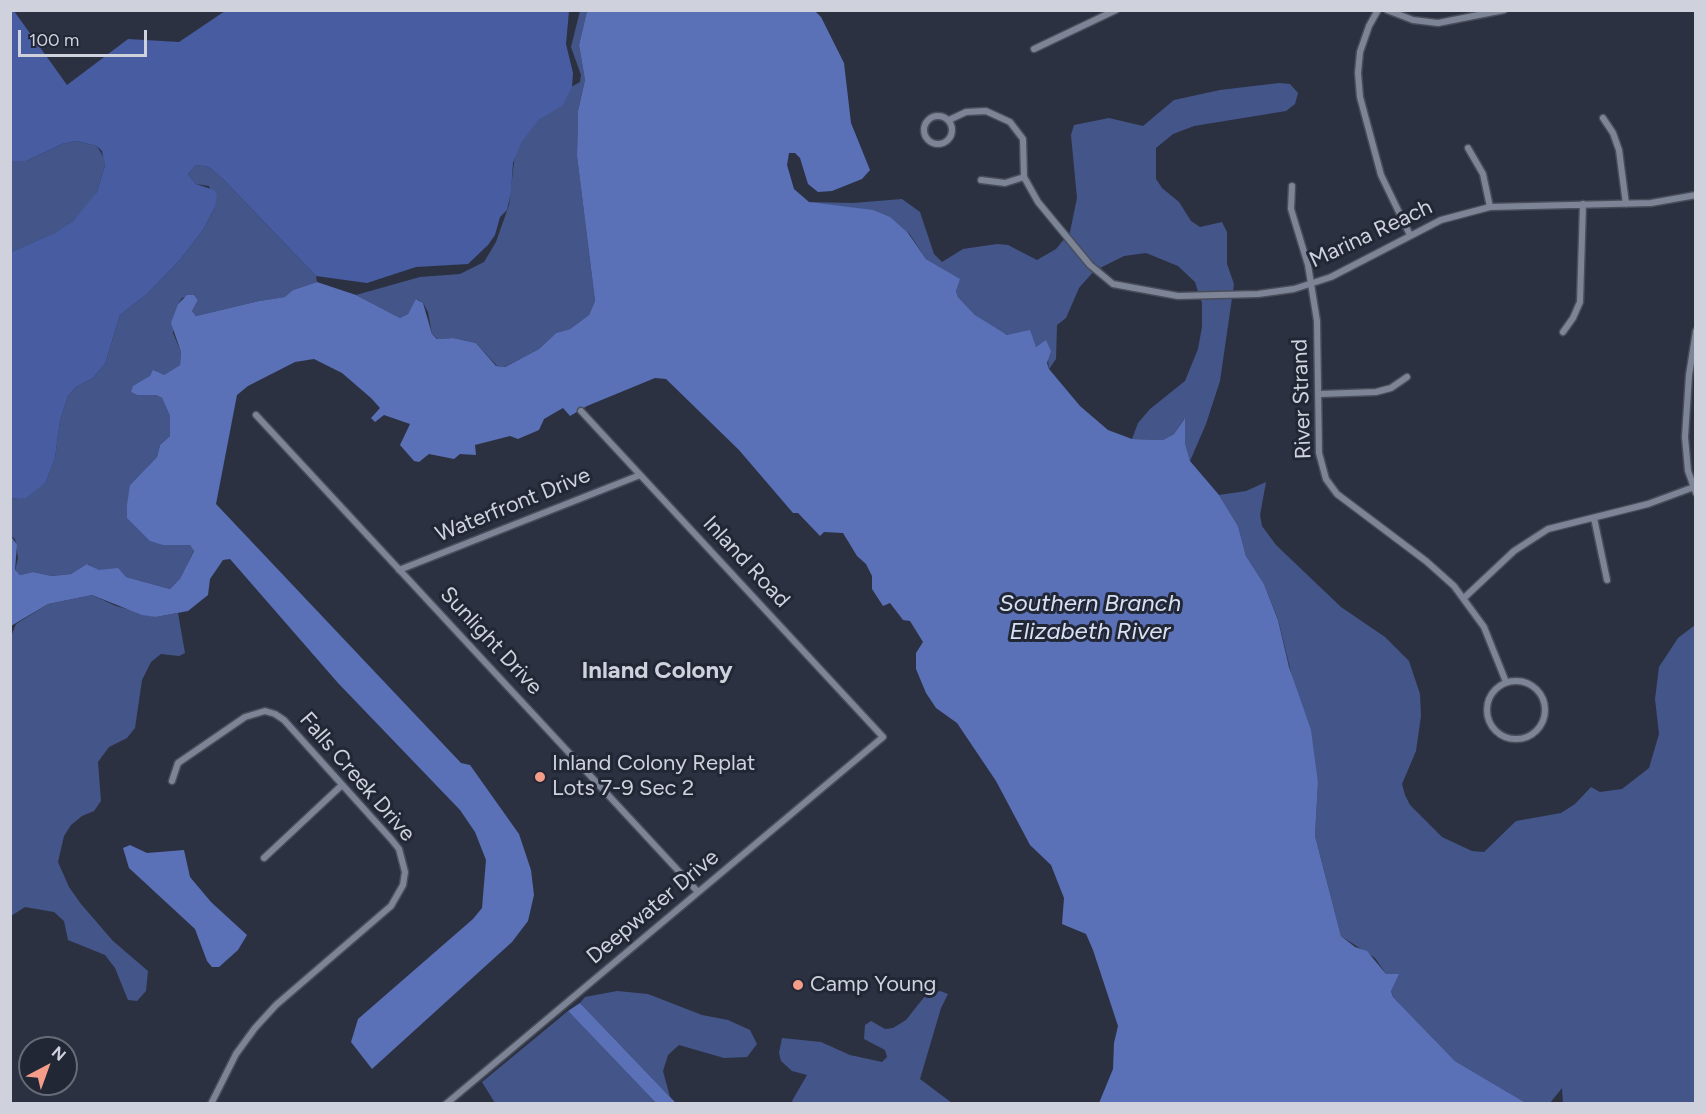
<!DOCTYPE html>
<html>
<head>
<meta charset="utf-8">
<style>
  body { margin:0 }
  #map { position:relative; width:1706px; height:1114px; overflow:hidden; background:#2c3141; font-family:Figtree,sans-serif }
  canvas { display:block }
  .frame { position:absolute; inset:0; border:12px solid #cfd2dc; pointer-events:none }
  .north { position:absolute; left:18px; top:1036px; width:60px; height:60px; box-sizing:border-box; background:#222736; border:2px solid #676b78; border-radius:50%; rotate:41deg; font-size:16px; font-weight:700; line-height:24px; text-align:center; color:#cfd2dc }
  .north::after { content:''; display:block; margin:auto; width:21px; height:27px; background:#f49e8a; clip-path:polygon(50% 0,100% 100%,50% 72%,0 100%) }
  .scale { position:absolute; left:18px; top:30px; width:129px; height:27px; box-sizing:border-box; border:3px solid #cfd2dc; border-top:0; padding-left:8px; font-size:18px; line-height:21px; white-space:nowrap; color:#cfd2dc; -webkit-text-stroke:4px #222736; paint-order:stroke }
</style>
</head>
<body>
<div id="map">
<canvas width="1706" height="1114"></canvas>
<div class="frame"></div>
<div class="north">N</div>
<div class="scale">100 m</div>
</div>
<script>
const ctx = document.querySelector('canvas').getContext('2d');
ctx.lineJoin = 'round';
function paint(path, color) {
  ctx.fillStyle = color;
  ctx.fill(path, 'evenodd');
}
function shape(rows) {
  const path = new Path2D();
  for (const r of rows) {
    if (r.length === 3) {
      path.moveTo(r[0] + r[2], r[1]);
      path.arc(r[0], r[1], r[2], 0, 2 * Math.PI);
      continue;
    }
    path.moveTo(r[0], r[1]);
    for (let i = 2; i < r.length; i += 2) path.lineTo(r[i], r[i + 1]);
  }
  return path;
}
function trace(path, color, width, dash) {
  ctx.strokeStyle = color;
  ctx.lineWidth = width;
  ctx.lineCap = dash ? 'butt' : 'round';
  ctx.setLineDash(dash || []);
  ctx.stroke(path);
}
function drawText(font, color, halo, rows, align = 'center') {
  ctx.font = font + ' Figtree,sans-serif';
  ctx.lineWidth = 6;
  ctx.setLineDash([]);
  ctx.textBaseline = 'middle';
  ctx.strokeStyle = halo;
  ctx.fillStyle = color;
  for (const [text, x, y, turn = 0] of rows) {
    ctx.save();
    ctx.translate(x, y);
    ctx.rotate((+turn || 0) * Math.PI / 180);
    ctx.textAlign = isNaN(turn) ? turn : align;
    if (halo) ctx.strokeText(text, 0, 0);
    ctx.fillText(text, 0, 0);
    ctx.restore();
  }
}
const green = shape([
  [580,11,587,11,579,45,585,80,578,111,577,156,595,301,589,315,570,329,556,333,539,349,526,356,504,367,497,366,476,343,453,338,438,339,432,334,428,312,423,303,417,299,408,314,400,318,356,295,420,277,460,274,484,262,496,242,509,205,515,154,531,109,580,82,581,75,571,47],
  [1279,83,1290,84,1298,93,1295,104,1286,111,1194,126,1173,134,1156,148,1156,179,1162,188,1179,202,1191,221,1200,227,1222,222,1227,232,1227,264,1234,284,1220,381,1206,424,1190,461,1185,443,1184,419,1174,434,1163,440,1132,439,1138,423,1150,409,1185,381,1198,349,1202,327,1202,303,1195,282,1178,266,1146,253,1124,256,1094,271,1079,288,1066,318,1057,325,1056,359,1049,369,1046,341,1036,347,996,330,975,315,958,297,956,291,959,279,926,259,909,233,809,202,853,203,902,199,920,212,934,254,942,262,963,249,997,244,1008,245,1037,260,1056,249,1070,232,1077,198,1071,135,1074,125,1109,118,1143,126,1174,100,1220,90],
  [77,141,97,146,104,158,105,165,97,192,90,203,73,221,56,233,11,252,11,161,26,161,62,144],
  [196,165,209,167,224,180,316,276,317,282,293,290,286,297,259,301,196,316,192,311,198,300,194,295,182,298,178,304,173,333,181,352,180,365,164,375,151,376,131,392,137,395,156,395,162,398,170,416,170,436,160,445,157,457,130,485,163,545,190,545,194,550,180,580,170,589,126,577,112,570,98,570,88,564,71,574,52,576,33,572,20,575,15,571,18,558,15,539,11,536,10,498,19,499,46,482,55,458,60,421,68,396,76,387,93,378,105,364,120,315,146,295,180,260,203,230,215,207,209,186,196,184,188,174],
  [1266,482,1260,515,1262,526,1276,545,1341,607,1385,637,1409,661,1420,694,1421,716,1416,751,1402,784,1405,795,1410,805,1442,837,1472,851,1484,852,1516,821,1561,813,1575,804,1591,787,1600,792,1622,789,1649,768,1659,734,1655,699,1659,667,1678,638,1695,625,1695,1103,1563,1103,1562,1088,1550,1103,1526,1103,1455,1061,1393,997,1386,974,1375,958,1341,936,1315,836,1318,783,1278,619,1264,584,1246,556,1238,526,1219,495,1246,491],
  [92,595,116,606,156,617,178,613,185,653,179,656,161,654,151,662,142,680,135,728,127,738,109,747,98,762,101,801,94,811,82,816,71,825,64,836,58,862,69,887,81,904,113,941,148,971,146,991,137,1001,128,1000,115,968,105,955,68,940,64,921,54,912,25,907,11,916,10,639,16,624,48,604],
  [617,991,648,994,702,1015,728,1020,750,1030,757,1044,747,1057,724,1058,679,1045,668,1055,663,1071,670,1097,580,1003,585,997],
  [940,991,948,994,941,1008,920,1079,952,1103,794,1103,792,1101,807,1075,792,1071,781,1061,779,1053,782,1038,821,1042,850,1055,882,1062,887,1057,885,1050,864,1039,865,1025,871,1021,885,1029,893,1028,906,1020,925,996],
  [568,1011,656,1103,495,1103,482,1082]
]);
const forest = shape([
  [10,11,14,11,67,85,128,39,179,42,225,11,569,11,566,44,573,73,572,87,562,106,538,120,521,143,513,163,511,192,507,210,500,217,495,235,488,245,468,264,416,267,367,283,316,276,224,180,209,167,196,165,188,174,196,184,214,190,217,195,215,207,203,230,180,260,146,295,120,315,105,364,93,378,76,387,68,396,60,421,55,458,46,482,26,498,19,499,10,498,11,252,55,233,73,221,97,192,105,165,102,151,97,146,77,141,62,144,26,161,11,161]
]);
const water = shape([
  [587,11,815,11,821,17,844,63,851,123,870,170,862,179,832,191,818,192,808,184,800,158,795,153,789,153,787,165,794,189,809,202,873,210,890,217,908,233,926,259,960,279,956,291,958,297,975,315,1007,335,1030,330,1036,347,1046,340,1051,351,1047,363,1049,369,1080,406,1108,430,1132,439,1163,440,1174,434,1185,418,1185,443,1190,461,1219,495,1238,526,1246,556,1264,584,1278,620,1289,667,1311,730,1318,783,1315,836,1341,936,1355,947,1367,951,1386,974,1399,974,1391,991,1393,997,1455,1061,1526,1103,1099,1103,1113,1069,1114,1043,1118,1026,1093,950,1086,934,1062,924,1064,898,1051,865,1030,845,996,781,957,723,936,708,926,693,916,669,916,653,923,642,910,621,903,620,890,603,883,606,872,589,872,576,866,564,857,556,843,533,824,532,820,536,798,513,793,513,739,450,666,379,655,378,587,406,570,416,563,408,544,419,539,430,518,439,510,436,475,445,476,455,460,454,454,459,429,454,419,462,414,461,400,445,410,424,384,415,375,422,371,418,380,408,371,398,342,373,314,359,295,362,248,386,237,395,216,504,461,763,470,765,519,834,531,870,534,895,528,921,512,942,372,1069,351,1042,358,1019,473,919,482,908,486,860,475,832,460,810,338,683,230,559,223,560,210,579,208,595,188,611,156,617,142,615,92,595,48,604,11,626,11,536,17,545,15,570,20,575,33,572,52,576,71,574,87,564,99,570,118,568,126,577,170,589,180,579,194,551,190,545,163,545,150,541,127,518,127,505,130,485,157,457,160,445,170,436,170,416,162,398,156,395,137,395,131,392,133,386,150,376,153,370,164,375,180,365,181,352,171,323,178,304,187,295,194,295,198,300,192,311,196,316,259,301,285,297,293,290,317,282,356,295,400,318,408,314,416,299,423,303,432,334,437,339,453,338,476,343,496,366,505,367,539,349,556,333,570,329,589,315,595,301,577,156,578,111,585,80,579,45],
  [130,845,147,853,184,850,190,877,211,902,247,935,238,950,219,967,212,967,207,961,195,929,129,868,123,848],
  [580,1003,670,1097,676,1103,656,1103,568,1011]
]);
const street = shape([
  [1378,10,1369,26,1360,52,1358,73,1360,97,1381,175,1410,235],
  [1387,10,1413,20,1438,23,1504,10],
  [1034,49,1116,10],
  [938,130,14],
  [1603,118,1613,133,1619,150,1626,204],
  [949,120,966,112,986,111,1010,122,1023,139,1024,177,1038,202,1090,265,1113,284,1178,296,1258,294,1294,289,1331,277,1441,220,1490,207,1651,203,1696,195],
  [1468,148,1483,174,1490,207],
  [981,180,1005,183,1024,177],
  [1292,186,1291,209,1308,265,1317,321,1319,453,1326,479,1337,494,1426,561,1454,586,1484,627,1506,682],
  [1696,331,1689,375,1685,437,1688,471,1696,493],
  [1563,332,1573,318,1580,302,1583,204],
  [1320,394,1376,392,1391,388,1407,377],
  [256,415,698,892],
  [1594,518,1607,580],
  [399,570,640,475],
  [1464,598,1514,551,1548,529,1648,504,1694,487],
  [1516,710,29],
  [172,781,178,763,245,717,265,711,275,714,284,720,391,839,399,849,405,872,403,885,391,906,276,1005,255,1028,236,1054,211,1104],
  [264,858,342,785],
  [446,1104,883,737,581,411]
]);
const markers = [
  [540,777,6,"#f49e8a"],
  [798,985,6,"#f49e8a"]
];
const streetNames = [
  ["Marina Reach",1371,234,-25],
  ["River Strand",1302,399,-92],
  ["Waterfront Drive",513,505,-22],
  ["Inland Road",746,562,47],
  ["Sunlight Drive",491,641,47],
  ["Falls Creek Drive",357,777,49],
  ["Deepwater Drive",653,907,-40]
];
const poiNames = [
  ["Inland Colony Replat",552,764],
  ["Lots 7-9 Sec 2",552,789],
  ["Camp Young",810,985]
];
const waterNames = [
  ["Southern Branch",1090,604],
  ["Elizabeth River",1090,632]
];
const neighbourhoodNames = [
  ["Inland Colony",657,671]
];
paint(green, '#44558a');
paint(forest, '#475ca1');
paint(water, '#5a70b7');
trace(street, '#484d5a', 9);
trace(street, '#7d8496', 6);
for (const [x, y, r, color] of markers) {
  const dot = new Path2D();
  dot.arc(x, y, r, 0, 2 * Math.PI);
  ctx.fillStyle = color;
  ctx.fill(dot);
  trace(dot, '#222736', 2);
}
drawText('22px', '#cfd2dc', '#222736', streetNames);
drawText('22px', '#cfd2dc', '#222736', poiNames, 'left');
drawText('italic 24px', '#d8e0f4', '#222736', waterNames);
drawText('bold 24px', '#cfd2dc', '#222736', neighbourhoodNames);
</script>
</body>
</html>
